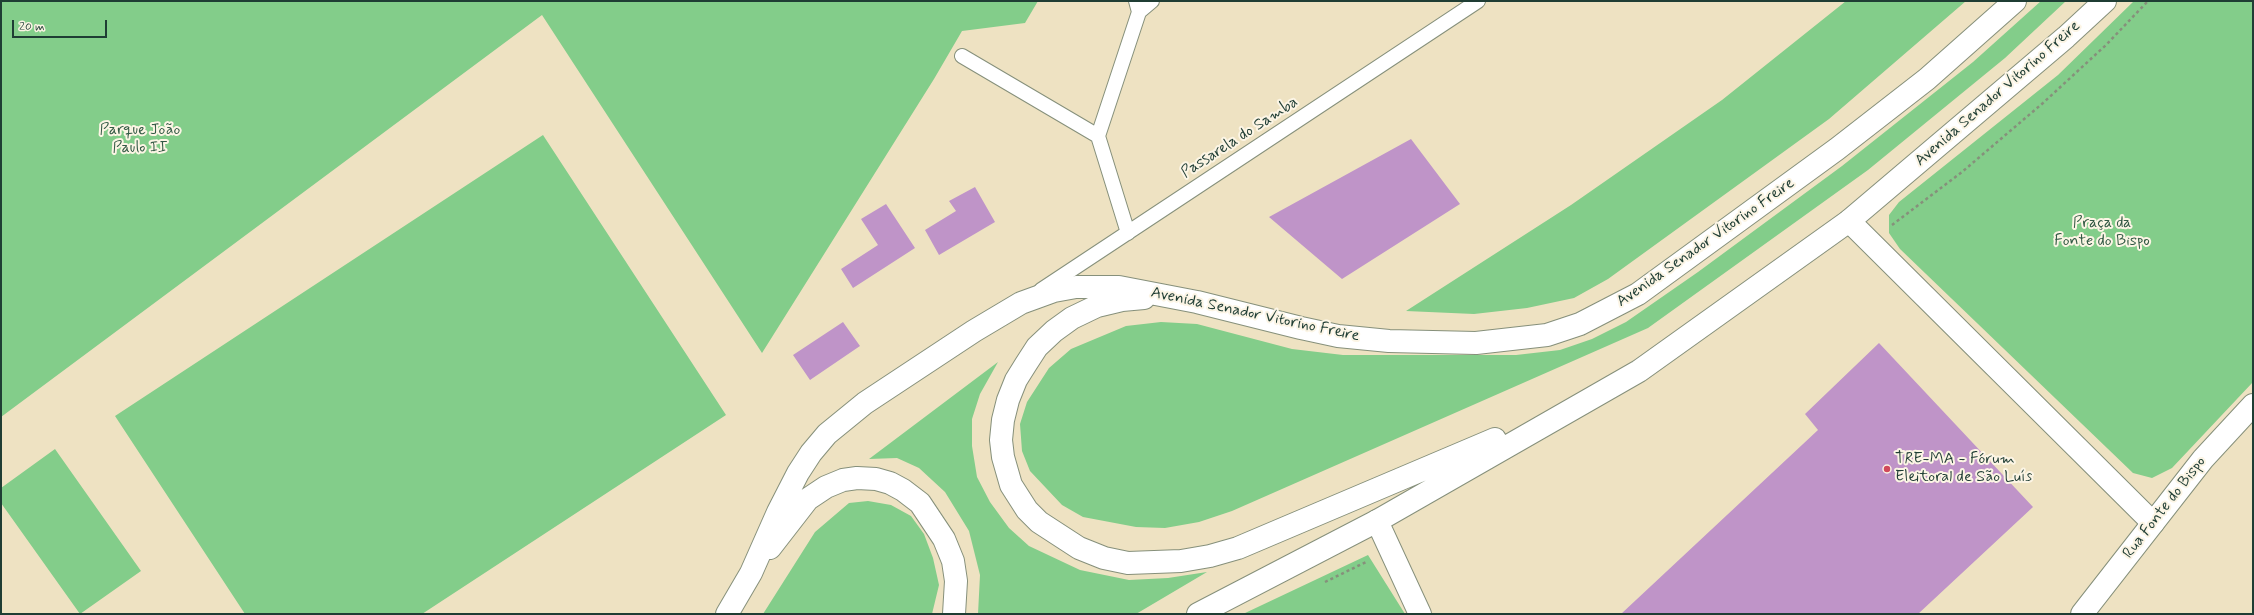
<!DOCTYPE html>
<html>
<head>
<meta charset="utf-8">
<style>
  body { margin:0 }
  #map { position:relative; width:2254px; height:615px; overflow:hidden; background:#eee2c2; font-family:Mynerve,sans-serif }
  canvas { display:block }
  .frame { position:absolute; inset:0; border:2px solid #1f3d34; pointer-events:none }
  .scale { position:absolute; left:12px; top:20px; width:95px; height:18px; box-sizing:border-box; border:2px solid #1f3d34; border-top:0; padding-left:5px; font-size:12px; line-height:14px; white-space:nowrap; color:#1f3d34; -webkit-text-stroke:3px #fcf5e5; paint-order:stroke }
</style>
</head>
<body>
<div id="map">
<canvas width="2254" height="615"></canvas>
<div class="frame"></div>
<div class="scale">20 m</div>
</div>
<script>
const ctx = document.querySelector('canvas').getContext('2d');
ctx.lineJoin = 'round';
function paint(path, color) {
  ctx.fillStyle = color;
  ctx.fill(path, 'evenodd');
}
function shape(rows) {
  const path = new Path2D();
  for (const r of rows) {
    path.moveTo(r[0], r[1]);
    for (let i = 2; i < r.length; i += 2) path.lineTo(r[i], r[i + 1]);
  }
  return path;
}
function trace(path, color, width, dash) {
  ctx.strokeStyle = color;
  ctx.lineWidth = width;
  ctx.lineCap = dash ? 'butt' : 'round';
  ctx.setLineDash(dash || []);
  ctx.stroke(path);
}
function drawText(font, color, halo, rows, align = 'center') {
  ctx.font = font + ' Mynerve,sans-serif';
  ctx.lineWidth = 4;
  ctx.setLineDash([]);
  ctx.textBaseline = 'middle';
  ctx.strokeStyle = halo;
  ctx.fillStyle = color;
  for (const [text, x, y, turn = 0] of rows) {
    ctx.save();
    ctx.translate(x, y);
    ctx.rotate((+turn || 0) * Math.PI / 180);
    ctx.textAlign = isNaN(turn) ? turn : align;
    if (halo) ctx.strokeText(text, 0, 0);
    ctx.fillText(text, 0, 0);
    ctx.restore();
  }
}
const green = shape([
  [1,1,1038,1,1025,23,962,31,934,79,762,353,542,15,1,417],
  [1846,1,1966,1,1829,119,1608,279,1574,298,1527,308,1474,314,1406,311,1571,205,1722,100],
  [2041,1,2066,1,2005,58,1868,170,1648,328,1232,511,1199,522,1165,528,1136,527,1083,517,1062,505,1030,471,1022,451,1020,424,1027,402,1049,368,1071,349,1126,326,1161,322,1197,324,1292,349,1343,355,1516,355,1560,350,1592,339,1626,322,1698,272,1842,166,1973,62],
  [2134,1,2253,1,2253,382,2172,468,2152,478,2133,473,1900,249,1889,233,1889,215,1899,202,2058,75],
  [543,135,726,415,422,614,245,614,115,416],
  [998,362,980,394,972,419,972,446,977,477,990,502,1009,528,1029,546,1080,570,1129,580,1168,578,1207,572,1136,614,978,614,980,575,969,531,945,492,919,468,897,458,869,459],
  [55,449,141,571,80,614,1,503,1,488],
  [868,501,891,505,911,516,924,534,933,558,939,585,932,614,763,614,815,532,849,503],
  [1368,555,1405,614,1243,614]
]);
const building = shape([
  [1411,139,1460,204,1342,279,1269,217],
  [975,187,995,222,939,255,925,230,956,211,949,201],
  [886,204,915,248,853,288,841,269,878,245,861,219],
  [843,322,860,346,810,380,793,355],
  [1879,343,2033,507,1918,614,1621,614,1818,430,1805,414]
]);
const path = shape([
  [1892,225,1962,172,2043,103,2106,45,2148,1],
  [1325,582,1366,562]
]);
const service = shape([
  [1139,12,1152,1],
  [962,56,1098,136],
  [1128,233,1098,136,1139,12,1136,1],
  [1041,290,1478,1]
]);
const minor = shape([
  [1849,221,2153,523]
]);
const tertiary = shape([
  [1377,521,1420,614],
  [2082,614,2203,459,2253,405]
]);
const primary = shape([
  [1144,298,1122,300,1097,306,1072,318,1054,331,1037,347,1026,364,1016,380,1008,400,1003,420,1001,440,1003,457,1011,485,1027,510,1039,522,1079,548,1104,558,1128,563,1181,561,1210,556,1238,548,1495,439],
  [770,548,808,499,826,487,843,480,857,478,876,479,890,483,903,490,920,503,944,539,953,561,956,581,954,614],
  [727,614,751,573,778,512,798,473,811,453,827,434,865,403,974,331,1021,303,1054,291,1076,287,1119,287,1197,302,1301,328,1338,336,1389,341,1476,343,1547,335,1580,324,1638,294,1837,149,1927,79,2015,1],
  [1198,614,1377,521,1639,371,1849,221,2066,37,2105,1]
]);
const markers = [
  [1887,469,4,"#d1495b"]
];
const streetNames = [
  ["Avenida Senador Vitorino Freire",1998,94,-41],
  ["Passarela do Samba",1240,138,-33],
  ["Avenida Senador Vitorino Freire",1706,243,-35],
  ["Avenida Senador Vitorino Freire",1255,315,12],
  ["Rua Fonte do Bispo",2165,508,-52]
];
const parkNames = [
  ["Parque João",140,131],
  ["Paulo II",140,149],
  ["Praça da",2102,224],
  ["Fonte do Bispo",2102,242]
];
const poiNames = [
  ["TRE-MA - Fórum",1895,460],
  ["Eleitoral de São Luís",1895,478]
];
paint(green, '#83cd8a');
paint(building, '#bf94c8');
trace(service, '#86907b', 16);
trace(minor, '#86907b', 24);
trace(tertiary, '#86907b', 24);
trace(primary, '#86907b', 24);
trace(path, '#86907b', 2.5, [3, 3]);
trace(service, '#fff', 14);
trace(minor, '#fff', 22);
trace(tertiary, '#fff', 22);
trace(primary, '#fff', 22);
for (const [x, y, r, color] of markers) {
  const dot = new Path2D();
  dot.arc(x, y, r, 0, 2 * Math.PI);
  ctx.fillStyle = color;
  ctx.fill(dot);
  trace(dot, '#fcf5e5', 1.5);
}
drawText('16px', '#1f3d34', '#fcf5e5', streetNames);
drawText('16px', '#335a45', '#fcf5e5', parkNames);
drawText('16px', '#1f3d34', '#fcf5e5', poiNames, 'left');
</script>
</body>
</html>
